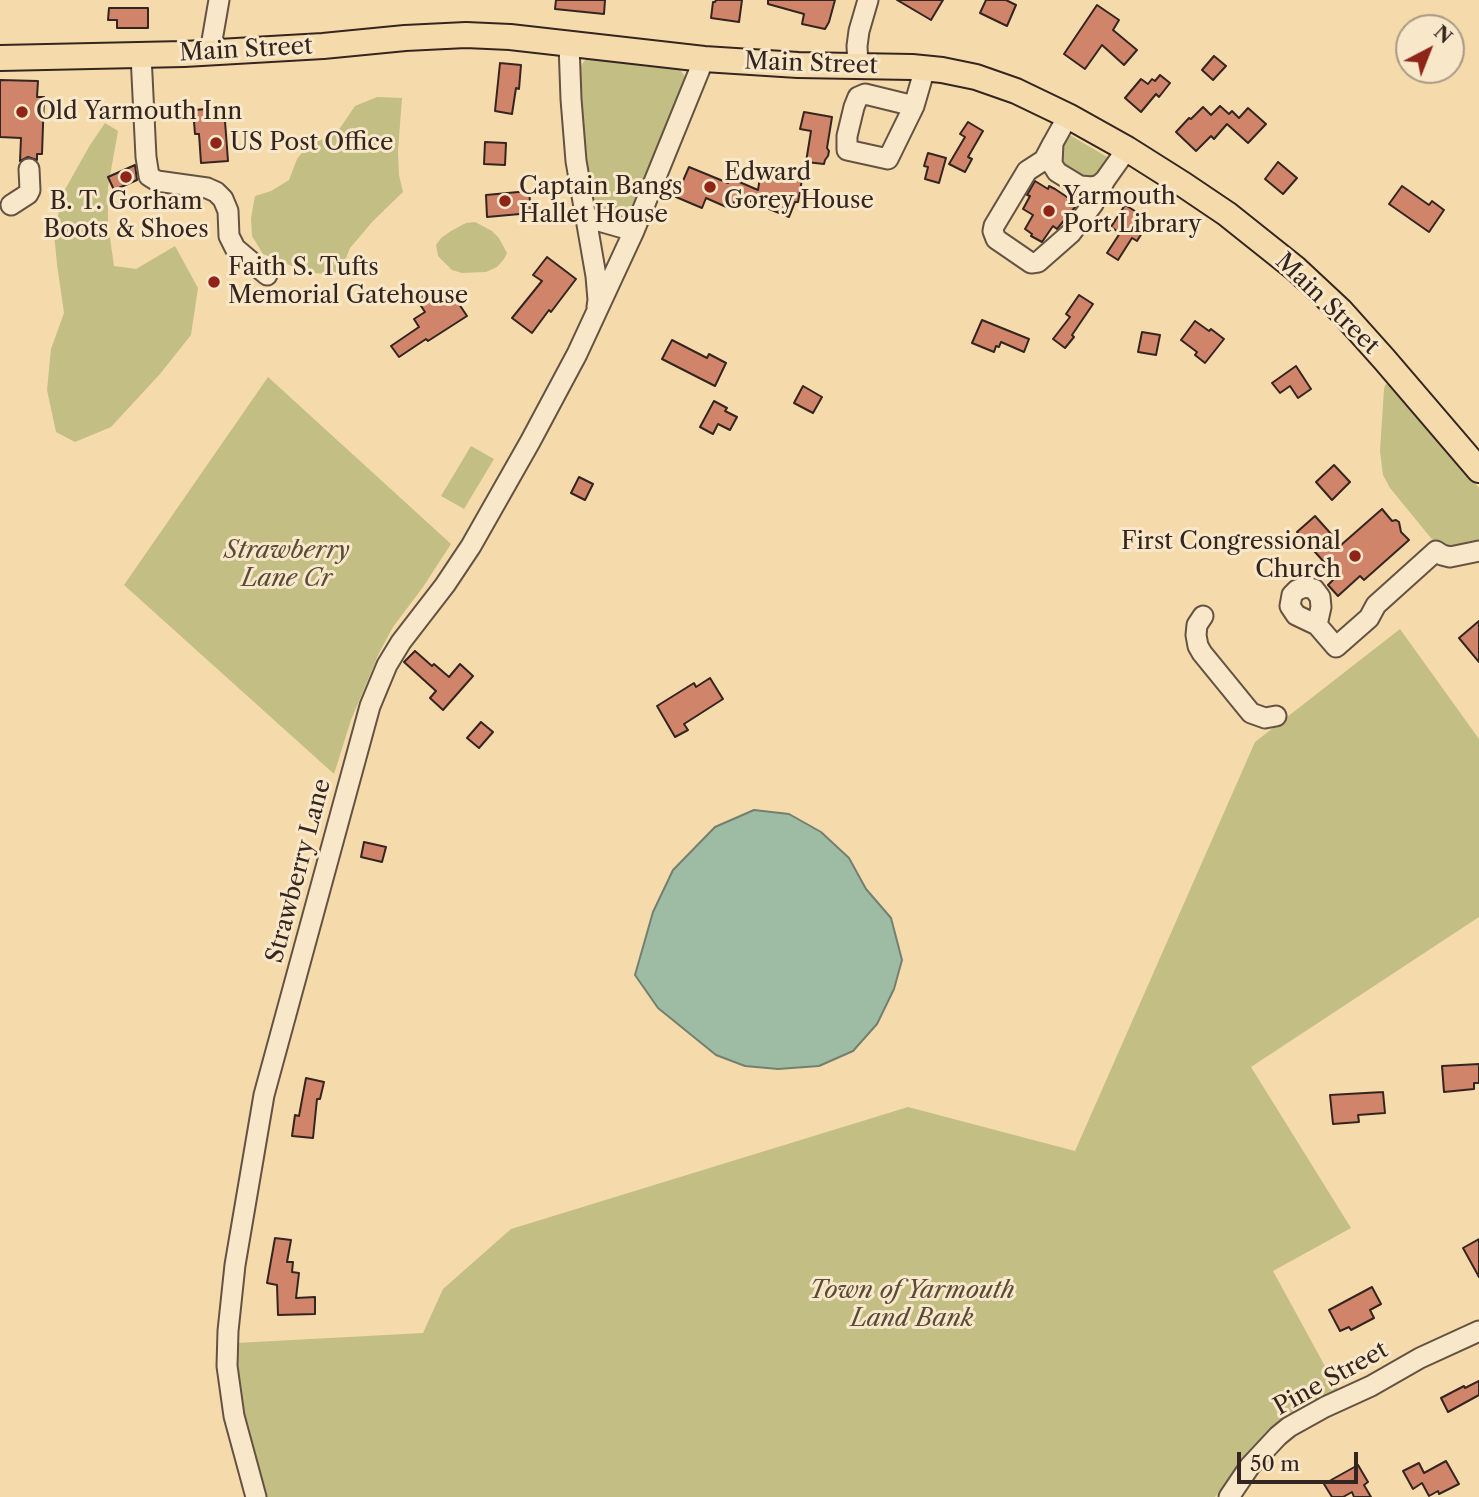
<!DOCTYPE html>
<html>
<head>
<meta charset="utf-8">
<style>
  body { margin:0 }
  #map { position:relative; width:1479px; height:1497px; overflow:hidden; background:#f5dbac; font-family:"Libre Caslon Text",serif }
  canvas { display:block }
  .north { position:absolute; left:1395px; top:14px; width:70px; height:70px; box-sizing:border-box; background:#f8e8c9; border:2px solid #aa9a85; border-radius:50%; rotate:42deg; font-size:19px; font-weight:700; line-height:28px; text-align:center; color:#342520 }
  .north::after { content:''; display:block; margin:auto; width:24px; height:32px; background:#8f2418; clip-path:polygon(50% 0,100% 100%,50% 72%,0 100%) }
  .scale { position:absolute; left:1237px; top:1452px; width:121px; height:32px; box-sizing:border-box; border:4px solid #342520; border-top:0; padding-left:9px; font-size:21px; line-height:24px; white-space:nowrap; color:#342520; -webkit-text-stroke:5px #f8e8c9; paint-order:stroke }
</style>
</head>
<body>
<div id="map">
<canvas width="1479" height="1497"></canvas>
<div class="north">N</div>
<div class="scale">50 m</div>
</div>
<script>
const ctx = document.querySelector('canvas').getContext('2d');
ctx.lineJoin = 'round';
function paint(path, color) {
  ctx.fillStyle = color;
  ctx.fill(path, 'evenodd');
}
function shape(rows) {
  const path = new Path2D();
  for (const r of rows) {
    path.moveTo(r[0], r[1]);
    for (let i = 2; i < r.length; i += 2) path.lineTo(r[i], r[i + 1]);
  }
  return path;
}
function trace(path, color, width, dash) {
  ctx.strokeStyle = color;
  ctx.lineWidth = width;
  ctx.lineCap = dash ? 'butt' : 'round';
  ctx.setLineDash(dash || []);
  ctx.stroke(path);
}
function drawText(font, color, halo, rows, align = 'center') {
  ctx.font = font + ' "Libre Caslon Text",serif';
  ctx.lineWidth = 6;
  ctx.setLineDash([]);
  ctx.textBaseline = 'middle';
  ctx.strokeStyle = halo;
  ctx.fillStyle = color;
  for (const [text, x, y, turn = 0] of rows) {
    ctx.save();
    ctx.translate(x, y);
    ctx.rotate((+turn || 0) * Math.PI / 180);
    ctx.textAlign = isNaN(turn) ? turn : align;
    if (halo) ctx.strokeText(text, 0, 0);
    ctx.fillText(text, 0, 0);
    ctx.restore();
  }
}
const green = shape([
  [588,57,679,68,686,78,636,206,618,215,613,216,597,211,592,207,585,187,579,73,582,64],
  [377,97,402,98,398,151,399,175,403,192,373,221,350,248,346,258,334,275,306,272,263,254,252,236,251,218,255,196,271,191,289,180,297,159,309,144,324,139,340,128,355,106],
  [105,123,118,131,108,187,108,224,114,266,136,269,175,246,198,288,191,335,160,374,111,427,75,442,56,432,47,390,51,349,64,313,57,264,54,233,63,193,90,145],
  [1068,134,1109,158,1099,175,1091,178,1083,179,1062,169,1060,146],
  [475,222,492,231,499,238,507,253,504,259,497,267,486,272,462,273,452,270,438,256,436,245,441,238,451,231,466,223],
  [268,377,451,544,423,587,393,627,379,653,351,720,334,774,124,585],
  [1389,383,1479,488,1479,541,1444,548,1435,543,1390,488,1383,475,1380,451,1384,389,1385,385],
  [471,446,494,459,464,509,441,496],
  [1400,629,1479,739,1479,917,1251,1067,1351,1228,1273,1271,1338,1390,1252,1449,1233,1471,1215,1497,265,1497,256,1460,246,1434,237,1375,236,1343,423,1333,443,1289,511,1229,908,1107,1075,1151,1255,742]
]);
const water = shape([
  [754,810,789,814,821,832,849,858,866,889,891,918,902,960,894,989,877,1024,853,1051,819,1066,778,1069,745,1066,716,1055,658,1008,635,975,653,912,673,870,715,827,754,810]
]);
const building = shape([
  [556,0,605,0,604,14,555,9,556,0],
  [716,0,742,0,739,22,711,18,713,2,715,2,716,0],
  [768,0,835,0,829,22,825,29,802,24,804,14,768,4,768,0],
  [897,0,943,0,931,20,897,0],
  [986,0,1006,0,1016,5,1007,26,980,13,986,0],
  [1097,5,1119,20,1113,30,1137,50,1124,65,1102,45,1085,69,1064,54,1097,5],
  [109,8,148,8,148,28,117,28,117,20,108,20,109,8],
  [1214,56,1226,66,1213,80,1202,70,1214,56],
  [500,63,521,65,519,89,516,88,512,114,495,111,500,63],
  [1160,75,1170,83,1159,97,1156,94,1141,112,1125,98,1141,79,1148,84,1152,79,1155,81,1160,75],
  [0,80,38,81,37,97,44,97,42,154,37,154,37,160,28,157,20,161,21,138,0,137,0,80],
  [1220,106,1229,114,1232,111,1239,118,1248,108,1266,124,1248,143,1227,124,1214,139,1211,136,1196,151,1176,132,1189,118,1191,119,1203,107,1211,115,1220,106],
  [224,108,228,161,201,163,199,134,195,134,193,110,224,108],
  [804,112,832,117,827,148,829,151,828,156,825,160,824,164,806,162,811,131,800,129,804,112],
  [968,122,983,131,968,157,972,159,965,172,949,164,965,137,960,134,968,122],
  [485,142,506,143,505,165,484,164,485,142],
  [928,153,946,158,939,183,925,179,928,167,924,166,928,153],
  [1278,162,1297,178,1283,194,1265,179,1278,162],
  [135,165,137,180,114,190,108,177,135,165],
  [689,167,728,183,730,178,758,190,761,171,779,174,780,170,803,174,798,202,795,202,789,217,737,196,731,209,706,198,702,208,676,197,689,167],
  [1035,181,1048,189,1049,186,1055,189,1070,199,1069,201,1076,206,1057,229,1053,226,1042,242,1031,236,1032,234,1025,229,1033,215,1023,209,1030,196,1027,195,1035,181],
  [1402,186,1429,205,1432,201,1444,210,1429,232,1389,204,1402,186],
  [529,191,531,213,487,217,486,195,529,191],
  [1125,205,1150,220,1137,241,1132,238,1118,260,1107,253,1120,233,1111,227,1125,205],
  [547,257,576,279,551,312,549,310,532,333,512,318,542,281,533,275,547,257],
  [431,291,440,303,453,295,467,316,428,341,426,339,399,357,391,346,419,327,414,319,425,312,417,300,431,291],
  [1079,295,1093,304,1072,335,1074,337,1065,348,1053,339,1070,317,1066,314,1079,295],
  [982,320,1029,339,1024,352,1001,342,999,347,996,346,994,352,972,343,982,320],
  [1195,321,1209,331,1211,329,1224,339,1205,363,1195,355,1197,352,1181,340,1195,321],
  [1142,332,1160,335,1156,355,1138,352,1142,332],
  [672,340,707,358,709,354,726,363,715,386,662,359,672,340],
  [1296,366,1311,389,1298,398,1290,386,1280,393,1272,383,1296,366],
  [803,386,822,397,813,413,794,403,803,386],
  [714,401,727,408,725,411,737,417,730,430,718,424,713,434,700,427,714,401],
  [1334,465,1350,482,1332,500,1316,482,1334,465],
  [579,477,593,484,585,500,571,493,579,477],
  [1382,509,1392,521,1396,520,1399,522,1401,532,1409,540,1364,580,1360,576,1338,596,1328,585,1333,580,1329,576,1333,572,1297,532,1315,516,1341,545,1382,509],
  [1479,621,1479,662,1459,638,1479,621],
  [415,651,432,666,434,664,449,677,460,664,473,676,443,710,430,698,436,691,404,662,415,651],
  [710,678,723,699,684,724,688,730,675,737,657,706,694,683,696,687,710,678],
  [481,722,493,732,479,748,467,738,481,722],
  [364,842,386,847,382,862,361,857,364,842],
  [1479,1064,1479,1083,1474,1083,1474,1089,1444,1092,1442,1066,1479,1064],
  [306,1078,324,1082,320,1099,317,1099,313,1138,292,1136,295,1115,299,1116,306,1078],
  [1383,1092,1385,1113,1358,1115,1359,1122,1333,1124,1330,1095,1383,1092],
  [275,1238,291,1240,287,1262,293,1262,292,1272,299,1273,296,1298,315,1297,315,1314,278,1315,277,1285,267,1283,275,1238],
  [1479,1239,1479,1277,1463,1248,1479,1239],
  [1372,1287,1381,1304,1370,1310,1374,1318,1351,1330,1349,1327,1340,1331,1329,1310,1372,1287],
  [1479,1381,1479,1395,1448,1412,1441,1398,1464,1386,1465,1388,1479,1381],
  [1446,1461,1459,1484,1439,1494,1438,1491,1429,1496,1422,1483,1413,1489,1403,1471,1419,1463,1424,1473,1446,1461],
  [1358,1465,1368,1482,1364,1485,1371,1497,1354,1497,1352,1492,1343,1497,1332,1497,1324,1484,1358,1465]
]);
const minor = shape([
  [569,44,571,99,576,161,596,276,598,300,597,307],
  [210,52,219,0],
  [141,55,146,157,149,176,157,181,207,188,216,192,223,199,228,211,229,236,235,248,267,275],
  [858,66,857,46,859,31,868,0],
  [914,106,865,94,858,97,854,107,847,136,847,150,888,159,914,106,925,68],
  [1068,116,1053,143,1052,164,1057,172,1080,186,1093,187,1099,185,1105,180,1127,149],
  [1053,143,1044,160,1027,171,994,226,993,231,996,239,1031,263,1038,262,1071,233,1093,204,1105,180],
  [11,205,28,194,30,190,29,169],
  [585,217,634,231],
  [1305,587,1314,589,1320,597,1321,607,1317,625,1296,615,1290,606,1292,595,1297,590,1305,587],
  [1203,616,1197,625,1196,635,1198,646,1202,653,1251,713,1265,718,1276,716],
  [1317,625,1336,647,1369,618,1376,605,1436,551,1442,555,1450,557,1479,551],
  [256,1497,234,1416,227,1366,228,1331,235,1265,264,1095,370,706,387,665,401,642,445,585,471,546,530,442,577,354,634,231,704,59],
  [1229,1497,1250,1466,1278,1436,1289,1427,1325,1407,1371,1386,1420,1358,1479,1331]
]);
const major = shape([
  [0,58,184,54,323,46,405,38,466,35,510,37,704,59,798,65,912,67,942,70,976,77,1016,91,1068,116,1127,149,1184,185,1227,214,1296,269,1341,311,1384,359,1479,470]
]);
const markers = [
  [22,112,7,"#8f2418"],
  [216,143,7,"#8f2418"],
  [126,177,7,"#8f2418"],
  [710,187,7,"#8f2418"],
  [505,201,7,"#8f2418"],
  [1049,211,7,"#8f2418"],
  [214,282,7,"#8f2418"],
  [1355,556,7,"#8f2418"]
];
const streetNames = [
  ["Main Street",246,50,-3],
  ["Main Street",811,64,2],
  ["Main Street",1327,304,44],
  ["Strawberry Lane",299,871,-75],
  ["Pine Street",1331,1379,-29]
];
const poiNames = [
  ["Old Yarmouth Inn",36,112],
  ["US Post Office",230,143],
  ["Edward",724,173],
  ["Gorey House",724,201],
  ["Captain Bangs",519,187],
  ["Hallet House",519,215],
  ["Yarmouth",1063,197],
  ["Port Library",1063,225],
  ["B. T. Gorham",126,202,"center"],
  ["Boots & Shoes",126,230,"center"],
  ["Faith S. Tufts",228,268],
  ["Memorial Gatehouse",228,296],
  ["First Congressional",1341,542,"right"],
  ["Church",1341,570,"right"]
];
const parkNames = [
  ["Strawberry",287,551],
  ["Lane Cr",287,579],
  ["Town of Yarmouth",912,1291],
  ["Land Bank",912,1319]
];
paint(green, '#c3be84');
paint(water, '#9ebca4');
trace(water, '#74806f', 2);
paint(building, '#d0856a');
trace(building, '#342520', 2);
trace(minor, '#645243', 23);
trace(major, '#342520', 28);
trace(minor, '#f8e8c9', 19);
trace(major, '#f5dbac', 24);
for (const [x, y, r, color] of markers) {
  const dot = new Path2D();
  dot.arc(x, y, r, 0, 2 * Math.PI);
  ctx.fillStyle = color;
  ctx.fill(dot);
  trace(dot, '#f8e8c9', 2.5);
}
drawText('24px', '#342520', '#f8e8c9', streetNames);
drawText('24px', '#342520', '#f8e8c9', poiNames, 'left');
drawText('italic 24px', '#584b39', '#f8e8c9', parkNames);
</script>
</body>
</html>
